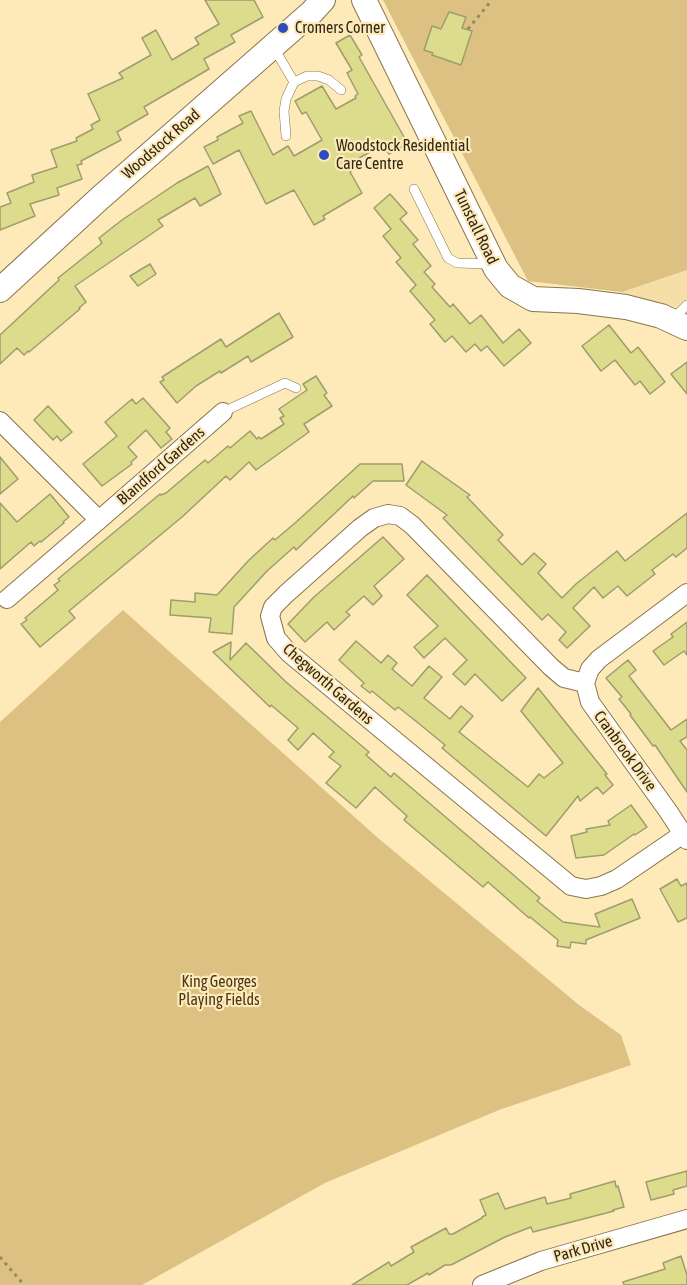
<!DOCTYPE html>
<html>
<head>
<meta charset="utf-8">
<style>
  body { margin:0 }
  canvas { display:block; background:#fee9b9 }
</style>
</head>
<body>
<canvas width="687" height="1285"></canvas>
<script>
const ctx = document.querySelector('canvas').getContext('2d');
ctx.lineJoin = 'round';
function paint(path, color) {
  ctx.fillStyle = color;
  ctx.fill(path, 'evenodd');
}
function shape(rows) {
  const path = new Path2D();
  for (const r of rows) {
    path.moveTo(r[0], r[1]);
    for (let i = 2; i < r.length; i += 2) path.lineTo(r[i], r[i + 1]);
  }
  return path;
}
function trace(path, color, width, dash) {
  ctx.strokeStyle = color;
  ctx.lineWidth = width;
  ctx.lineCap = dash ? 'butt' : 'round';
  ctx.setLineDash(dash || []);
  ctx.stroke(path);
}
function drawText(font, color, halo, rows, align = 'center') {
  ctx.font = font + ' "Asap Condensed",sans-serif';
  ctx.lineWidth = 4.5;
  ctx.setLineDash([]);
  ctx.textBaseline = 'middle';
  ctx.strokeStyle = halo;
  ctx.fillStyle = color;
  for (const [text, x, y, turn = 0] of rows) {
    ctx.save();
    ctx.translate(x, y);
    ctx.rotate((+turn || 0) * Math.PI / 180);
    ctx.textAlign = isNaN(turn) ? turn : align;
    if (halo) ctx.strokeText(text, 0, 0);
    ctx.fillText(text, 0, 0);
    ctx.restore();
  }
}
const built = shape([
  [687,270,687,313,670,305,644,303,622,292]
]);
const green = shape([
  [383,0,687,0,687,270,622,292,528,281],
  [123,610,378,838,579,1005,621,1035,631,1065,499,1110,325,1183,142,1285,0,1285,0,722]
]);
const building = shape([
  [205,0,254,0,263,17,231,35,235,42,204,59,209,69,144,107,148,114,117,132,121,140,81,161,82,164,77,165,82,179,57,188,59,195,30,204,35,216,0,230,0,207,11,203,7,193,34,182,32,175,57,167,51,150,77,141,76,138,93,129,91,125,100,120,88,94,123,78,119,73,151,55,142,38,156,30,172,60,199,44,195,38,219,24,205,0],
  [449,12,466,17,462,28,472,31,461,65,432,55,433,53,424,50,432,26,441,29,449,12],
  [350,35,362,55,359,57,408,144,389,154,383,145,350,163,354,169,350,172,362,193,323,216,325,219,314,225,294,190,266,204,239,150,213,164,204,147,218,140,217,137,243,123,239,116,251,111,273,155,288,146,294,156,322,140,306,112,302,114,295,101,322,86,336,109,356,98,355,96,358,94,347,73,352,70,336,43,350,35],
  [208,166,221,194,200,206,195,198,158,220,163,226,75,286,86,302,79,308,80,309,29,352,28,351,24,355,17,348,0,364,0,335,59,280,58,278,102,243,99,238,122,220,177,183,208,166],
  [390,194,407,213,400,219,418,240,413,244,431,266,424,272,435,284,432,287,450,307,453,304,470,324,481,315,503,343,519,329,531,343,504,366,487,346,481,351,475,344,466,352,452,336,445,342,430,324,435,320,410,291,416,285,396,262,401,258,383,236,391,229,374,208,390,194],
  [150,264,156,274,138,286,130,276,150,264],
  [279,313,293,337,251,362,248,356,221,373,220,371,196,386,177,403,160,382,164,380,162,377,221,339,226,347,279,313],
  [609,325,631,353,638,347,665,382,650,394,640,381,635,385,615,360,601,371,582,346,609,325],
  [687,362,687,394,671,374,687,362],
  [316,376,327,393,324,395,332,406,304,424,309,432,256,470,249,462,230,480,226,476,182,517,69,611,75,618,40,647,21,624,27,620,25,618,58,590,54,585,60,581,58,579,160,494,161,495,166,493,205,460,208,463,228,446,230,448,250,431,257,439,259,437,261,439,284,424,280,418,284,416,279,409,307,390,303,384,316,376],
  [143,398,170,428,166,432,172,439,161,448,146,430,128,447,137,457,131,462,132,464,102,486,83,464,117,436,105,422,132,399,136,404,143,398],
  [48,406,72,432,61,441,57,436,53,440,34,420,48,406],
  [0,457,18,479,0,494,0,457],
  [422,461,470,495,467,497,503,535,498,540,522,565,534,553,546,564,538,573,562,598,576,584,617,551,625,561,687,513,687,548,676,557,673,554,652,570,655,574,627,596,618,586,603,598,594,587,573,608,590,626,567,648,559,640,566,632,548,614,542,620,443,518,447,515,406,485,422,461],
  [360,464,402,464,404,481,373,481,354,498,353,496,296,550,294,547,267,571,234,607,232,634,209,632,211,618,170,615,171,600,195,602,195,593,217,595,249,560,273,538,275,540,295,523,360,464],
  [50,494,69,517,63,522,64,523,41,542,40,541,34,546,31,542,0,569,0,503,17,522,50,494],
  [383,537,404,559,374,586,382,596,373,605,364,596,346,612,350,615,334,630,327,622,305,642,288,624,314,597,383,537],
  [427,575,526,678,502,701,475,674,465,685,453,674,467,660,445,638,424,658,414,647,438,626,407,595,427,575],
  [687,622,687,655,684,651,664,665,653,651,673,637,671,634,687,622],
  [356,641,381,663,388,655,397,663,392,669,412,686,429,666,442,677,424,698,450,719,461,706,473,716,459,732,528,787,539,774,544,778,563,763,521,711,538,688,607,774,605,775,613,785,603,794,597,787,580,801,578,796,546,836,442,748,445,745,417,722,398,707,395,710,372,691,370,693,361,686,364,683,339,660,356,641],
  [231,642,230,660,246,643,286,682,369,752,366,755,391,777,394,773,510,872,540,898,537,901,563,922,600,927,595,914,632,899,640,918,586,940,586,944,571,942,570,948,557,946,558,940,530,917,529,918,488,882,483,887,404,820,407,816,375,787,356,808,326,783,341,766,329,757,334,752,313,733,298,750,288,740,298,728,271,705,270,707,213,652,231,642],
  [628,660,636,670,629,676,671,730,687,719,687,737,680,741,687,750,687,792,655,745,653,746,630,715,631,714,619,699,622,697,606,678,628,660],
  [631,805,647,827,635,835,634,834,604,855,576,858,571,836,587,832,586,829,610,825,608,821,631,805],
  [677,879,681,886,687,883,687,918,678,922,660,889,677,879],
  [687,1171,687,1186,673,1190,674,1194,651,1200,646,1182,687,1171],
  [615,1181,616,1187,618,1186,624,1207,613,1210,614,1211,533,1232,531,1227,505,1237,451,1265,445,1265,429,1275,428,1273,407,1285,352,1285,389,1262,391,1266,414,1252,411,1247,446,1228,449,1234,453,1234,482,1218,482,1217,486,1215,480,1200,498,1193,505,1209,545,1197,547,1204,571,1198,570,1194,615,1181],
  [681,1256,687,1275,687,1285,624,1285,623,1282,665,1269,663,1263,681,1256]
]);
const path = shape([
  [468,29,492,0],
  [0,1257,24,1285]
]);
const service = shape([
  [274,48,294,82],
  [286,136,284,111,286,99,294,82,307,76,318,76,329,80,341,90],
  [414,189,448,258,457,263,491,264],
  [673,319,687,305],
  [223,412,285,383,296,388]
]);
const minor = shape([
  [0,421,99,520,7,599],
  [99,520,223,412],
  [687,593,599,659,590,669,585,683,590,702,668,811,687,840],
  [585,683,564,678,551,667,412,525,400,516,388,514,374,518,360,528,286,594,273,607,270,616,276,638,289,653,571,886,586,889,601,886,617,879,683,834],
  [482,1285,541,1261,687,1219]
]);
const tertiary = shape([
  [364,0,496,269,510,286,533,299,578,301,626,307,661,316,687,328],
  [0,290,100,198,312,12,323,0]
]);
const markers = [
  [283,28,6,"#2d4cbc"],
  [324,155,6,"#2d4cbc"]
];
const poiNames = [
  ["Cromers Corner",295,28],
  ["Woodstock Residential",336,146],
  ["Care Centre",336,164]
];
const streetNames = [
  ["Woodstock Road",161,144,-41],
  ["Tunstall Road",476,227,64],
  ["Blandford Gardens",161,466,-41],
  ["Chegworth Gardens",328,684,41],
  ["Cranbrook Drive",625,751,54],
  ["Park Drive",583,1249,-16]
];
const parkNames = [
  ["King Georges",219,982],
  ["Playing Fields",219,1000]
];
paint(built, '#f6dea7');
paint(green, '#dcc182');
paint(building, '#dddb8c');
trace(building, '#9e9d6e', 1.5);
trace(service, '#89764a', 10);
trace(minor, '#89764a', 20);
trace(tertiary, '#89764a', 26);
trace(path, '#958766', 3, [3, 4.5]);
trace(service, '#fff', 9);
trace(minor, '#fff', 18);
trace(tertiary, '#fff', 24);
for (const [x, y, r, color] of markers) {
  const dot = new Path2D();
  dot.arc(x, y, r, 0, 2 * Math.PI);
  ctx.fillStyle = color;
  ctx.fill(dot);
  trace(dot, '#fee9b9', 2);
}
drawText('16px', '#2f2715', '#fee9b9', poiNames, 'left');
drawText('16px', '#2f2715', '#fee9b9', streetNames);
drawText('16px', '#463817', '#fee9b9', parkNames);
</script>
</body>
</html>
